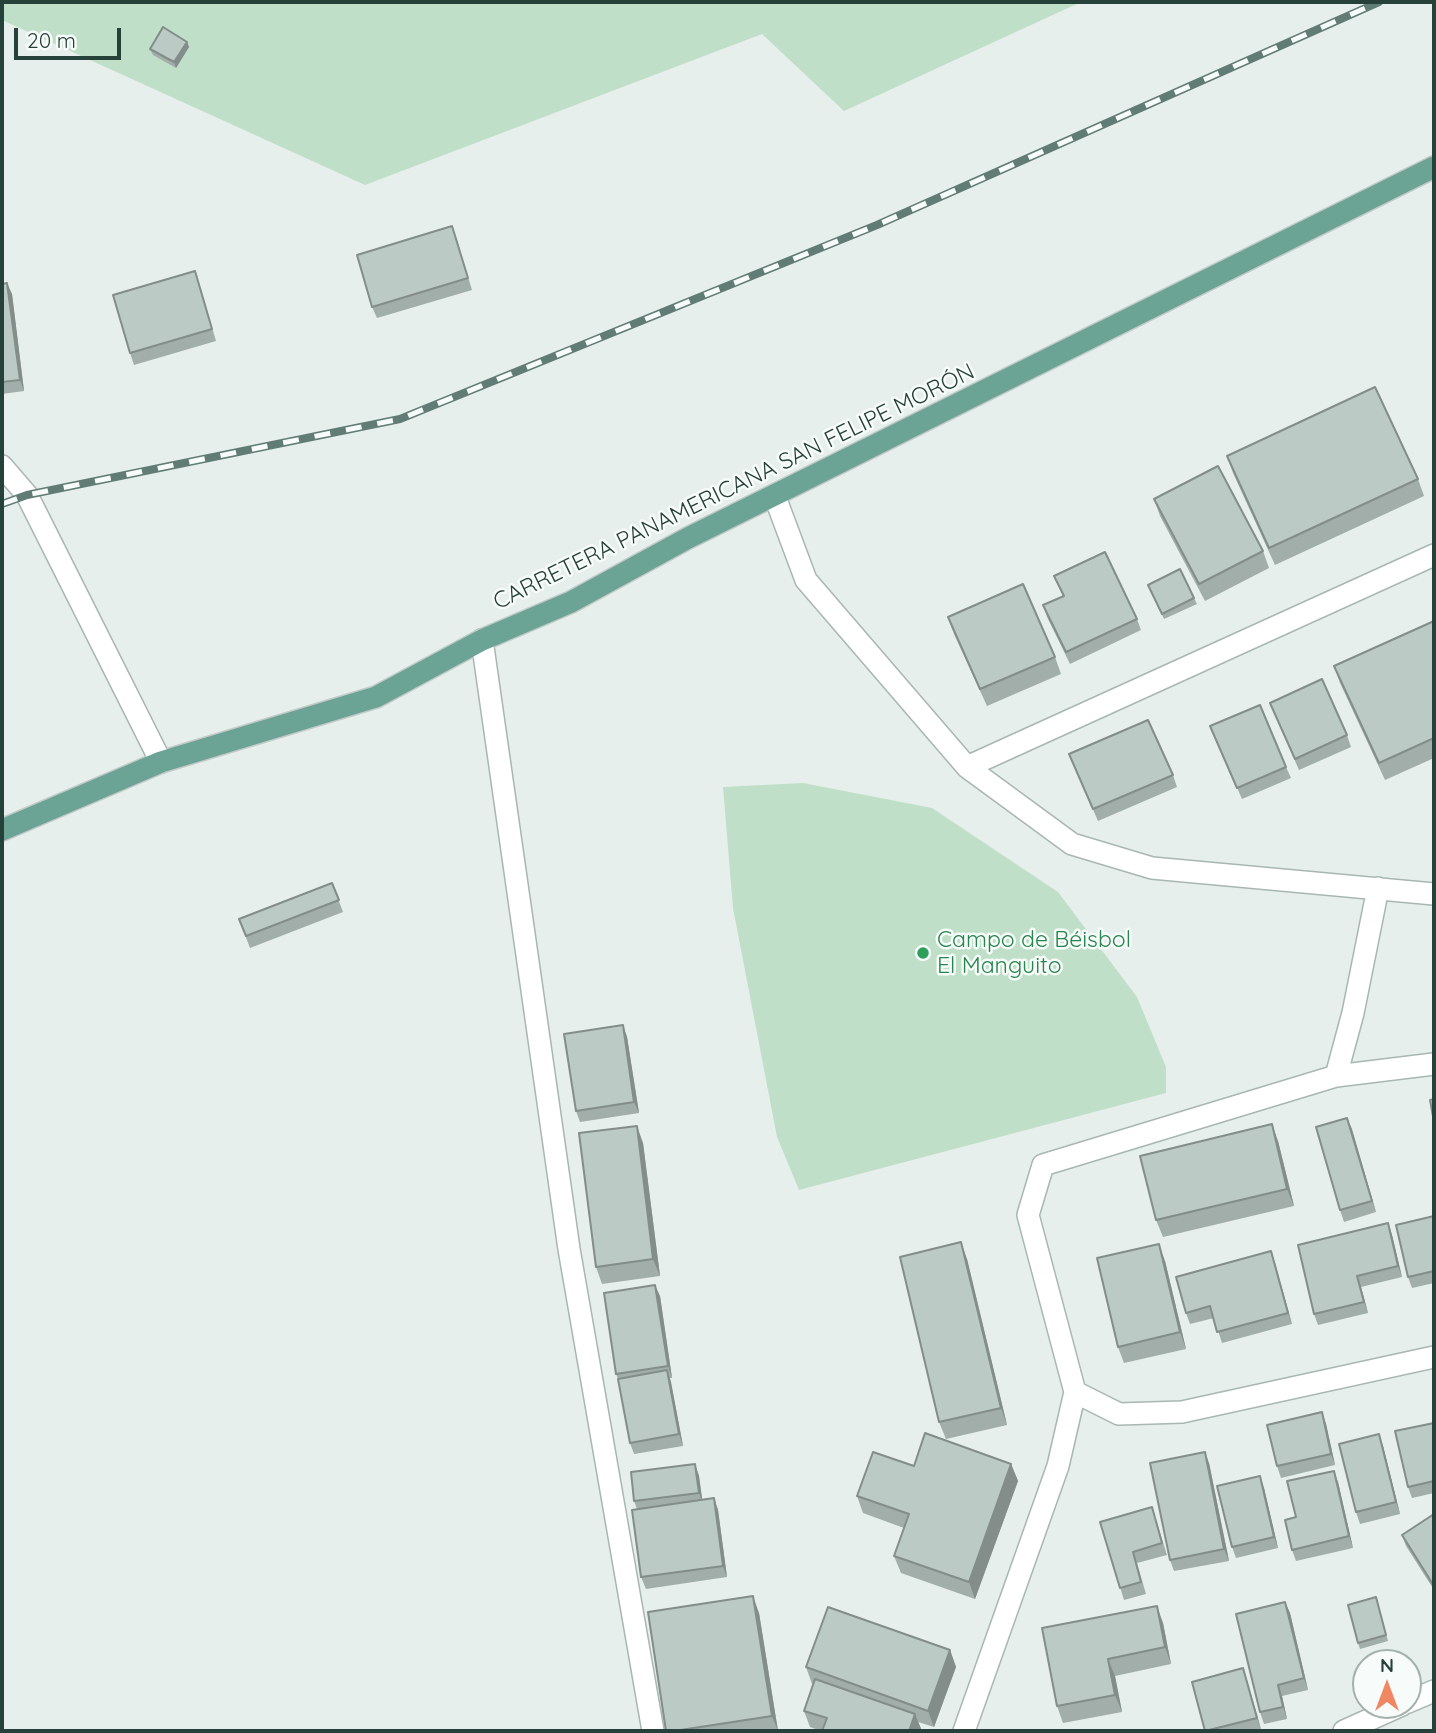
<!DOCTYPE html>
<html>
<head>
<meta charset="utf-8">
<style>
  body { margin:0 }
  #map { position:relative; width:1436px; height:1733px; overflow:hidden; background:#e6efeb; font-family:Quicksand,sans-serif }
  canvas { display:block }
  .frame { position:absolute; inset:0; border:4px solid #254139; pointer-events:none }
  .north { position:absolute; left:1352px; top:1649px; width:70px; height:70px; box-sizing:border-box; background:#f7fbf9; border:2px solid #a3b1ac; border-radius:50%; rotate:0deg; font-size:19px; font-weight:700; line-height:28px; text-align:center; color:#254139 }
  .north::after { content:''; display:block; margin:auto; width:24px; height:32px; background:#f08662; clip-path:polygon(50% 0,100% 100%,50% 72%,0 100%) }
  .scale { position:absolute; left:14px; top:28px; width:107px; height:32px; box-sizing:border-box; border:4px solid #254139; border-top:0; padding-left:9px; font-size:21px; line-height:24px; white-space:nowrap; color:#254139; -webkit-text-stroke:5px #f7fbf9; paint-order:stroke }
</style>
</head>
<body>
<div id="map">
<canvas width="1436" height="1733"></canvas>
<div class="frame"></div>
<div class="north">N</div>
<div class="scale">20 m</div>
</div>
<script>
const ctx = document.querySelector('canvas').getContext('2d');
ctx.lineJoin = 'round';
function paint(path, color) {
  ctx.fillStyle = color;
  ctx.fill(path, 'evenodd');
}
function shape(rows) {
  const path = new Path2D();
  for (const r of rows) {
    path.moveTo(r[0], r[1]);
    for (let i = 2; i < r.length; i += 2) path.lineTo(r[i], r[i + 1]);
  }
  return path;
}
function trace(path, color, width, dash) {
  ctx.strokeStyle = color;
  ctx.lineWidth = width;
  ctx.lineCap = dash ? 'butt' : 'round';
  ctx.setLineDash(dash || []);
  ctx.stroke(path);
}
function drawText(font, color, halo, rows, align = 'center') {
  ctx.font = font + ' Quicksand,sans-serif';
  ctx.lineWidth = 5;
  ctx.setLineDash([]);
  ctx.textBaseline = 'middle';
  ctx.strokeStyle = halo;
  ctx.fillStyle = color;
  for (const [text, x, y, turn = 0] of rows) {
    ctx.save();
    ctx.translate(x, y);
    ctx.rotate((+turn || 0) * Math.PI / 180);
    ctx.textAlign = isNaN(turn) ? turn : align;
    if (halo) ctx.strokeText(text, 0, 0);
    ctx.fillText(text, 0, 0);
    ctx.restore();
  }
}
const green = shape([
  [2,2,1081,2,844,111,762,34,365,185,2,20],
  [803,783,932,808,1058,892,1137,997,1166,1067,1166,1093,799,1190,777,1137,733,908,723,787]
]);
const minor = shape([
  [2,466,27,495,161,762],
  [775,497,806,580,967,767,1072,844,1152,868,1434,894],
  [482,640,569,1249,653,1731],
  [967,767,1434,555],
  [1336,1076,1434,1064],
  [1075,1392,1119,1414,1182,1412,1434,1357],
  [1408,1702,1434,1691],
  [964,1731,1058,1466,1075,1392,1028,1215,1043,1165,1336,1076,1353,1013,1378,888],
  [1344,1731,1402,1705]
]);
const major = shape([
  [2,830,161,762,376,697,482,640,571,602,688,538,1434,167]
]);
const rail = shape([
  [2,504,27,495,400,419,877,225,1379,2]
]);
const wall = shape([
  [187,42,189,47,176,68,153,55,150,49],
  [456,237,472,290,377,318,372,307],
  [199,283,216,341,134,365,130,353],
  [2,284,12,294,24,391,2,394],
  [1227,456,1418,479,1424,496,1275,565,1233,473],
  [1154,499,1263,551,1269,568,1205,601,1160,516],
  [1054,576,1137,619,1141,630,1070,664,1047,617,1043,605,1063,596],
  [1148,585,1194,598,1197,604,1164,619],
  [948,617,1055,657,1061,674,987,706,954,634],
  [1434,621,1434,758,1385,780,1340,683,1334,666],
  [1270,703,1347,735,1351,747,1299,770],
  [1210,726,1286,767,1291,778,1242,799],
  [1069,754,1173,775,1177,787,1098,821],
  [332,883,343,912,250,948,239,919],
  [623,1025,627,1037,639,1113,580,1122,576,1111],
  [1347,1118,1376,1212,1344,1222,1340,1210],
  [1278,1141,1294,1206,1163,1237,1156,1220],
  [643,1143,660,1276,602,1284,596,1267],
  [1434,1216,1434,1283,1412,1288,1408,1277],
  [1388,1223,1392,1235,1402,1277,1361,1287,1368,1313,1318,1325,1314,1314],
  [1271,1251,1292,1324,1222,1343,1214,1318,1190,1324,1186,1313],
  [967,1259,1007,1425,946,1439,939,1422],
  [1165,1261,1186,1349,1124,1363,1118,1347],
  [660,1296,672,1378,670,1378,683,1446,634,1454,630,1443,618,1379,616,1374],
  [1322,1412,1326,1424,1335,1465,1281,1478,1277,1466],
  [1434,1423,1434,1493,1412,1498,1408,1487],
  [1379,1434,1383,1446,1400,1514,1360,1524,1356,1512],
  [1209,1463,1229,1561,1174,1571,1170,1560],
  [695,1464,699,1476,702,1500,714,1498,718,1510,727,1577,646,1589,641,1577,637,1509,634,1501],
  [1011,1464,1018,1481,975,1599,901,1573,894,1556,904,1528,863,1513,857,1496,914,1466],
  [1338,1482,1353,1548,1296,1561,1292,1550],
  [1264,1488,1278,1548,1236,1558,1232,1547],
  [1152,1507,1167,1555,1137,1563,1146,1594,1124,1600,1100,1522],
  [1434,1514,1434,1590,1406,1546,1402,1535],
  [1285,1602,1290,1613,1308,1690,1282,1696,1287,1719,1264,1724,1260,1712],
  [1378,1603,1388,1641,1360,1649,1358,1643],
  [759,1613,778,1731,666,1731],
  [1163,1623,1171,1664,1115,1676,1122,1712,1063,1723,1057,1706,1042,1628],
  [950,1650,956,1667,934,1727,918,1722,922,1731,821,1731,810,1727,804,1711,813,1685,812,1684,806,1667],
  [1243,1668,1261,1729,1254,1731,1205,1731]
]);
const shadedWall = shape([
  [187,42,189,47,176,68,174,62],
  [7,283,12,294,24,391,20,380],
  [623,1025,627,1037,639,1113,634,1102],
  [1347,1118,1352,1129,1376,1212,1372,1201],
  [1272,1124,1278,1141,1294,1206,1287,1189],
  [637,1126,643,1143,660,1276,653,1259],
  [1388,1223,1392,1235,1402,1277,1398,1266],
  [961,1242,967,1259,1007,1425,1001,1408],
  [1159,1244,1165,1261,1186,1349,1180,1332],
  [1271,1251,1275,1263,1292,1324,1288,1313],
  [1357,1276,1361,1287,1368,1313,1364,1302],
  [655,1285,660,1296,672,1378,668,1366],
  [667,1370,671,1382,683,1446,679,1434],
  [1322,1412,1326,1424,1335,1465,1331,1454],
  [1379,1434,1383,1446,1400,1514,1396,1502],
  [1205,1452,1209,1463,1229,1561,1224,1549],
  [695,1464,699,1476,703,1505,699,1493],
  [1011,1464,1018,1481,975,1599,969,1582],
  [1334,1471,1338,1482,1353,1548,1349,1536],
  [1260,1476,1264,1488,1278,1548,1274,1537],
  [714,1498,718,1510,727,1577,723,1566],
  [753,1596,759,1613,778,1731,772,1716],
  [1285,1602,1290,1613,1308,1690,1304,1678],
  [1157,1606,1163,1623,1171,1664,1165,1647],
  [950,1650,956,1667,934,1727,928,1711],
  [1108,1659,1115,1676,1122,1712,1115,1695],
  [1243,1668,1247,1680,1261,1729,1257,1718],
  [1278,1685,1282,1696,1287,1719,1283,1707],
  [915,1714,922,1731,909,1731]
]);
const building = shape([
  [163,27,187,42,174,62,150,49,163,27],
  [452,226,468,278,372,307,357,255,452,226],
  [195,271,212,329,130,353,113,295,195,271],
  [7,283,20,380,2,382,2,284,7,283],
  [1375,387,1418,479,1269,548,1227,456,1375,387],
  [1218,466,1263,551,1199,584,1154,499,1218,466],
  [1105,552,1137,619,1066,652,1043,605,1064,596,1054,576,1105,552],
  [1180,569,1194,598,1162,614,1148,585,1180,569],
  [1023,584,1055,657,980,689,948,617,1023,584],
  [1434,621,1434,738,1379,763,1334,666,1434,621],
  [1322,679,1347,735,1295,759,1270,703,1322,679],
  [1260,705,1286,767,1237,788,1210,726,1260,705],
  [1148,720,1173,775,1093,809,1069,754,1148,720],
  [332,883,339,900,246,936,239,919,332,883],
  [623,1025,634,1102,576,1111,564,1034,623,1025],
  [1434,1099,1434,1122,1430,1100,1434,1099],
  [1347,1118,1372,1201,1340,1210,1316,1127,1347,1118],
  [1272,1124,1287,1189,1156,1220,1140,1156,1272,1124],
  [637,1126,653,1259,596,1267,579,1133,637,1126],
  [1434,1216,1434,1271,1408,1277,1396,1225,1434,1216],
  [1388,1223,1398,1266,1357,1276,1364,1302,1314,1314,1298,1245,1388,1223],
  [961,1242,1001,1408,939,1422,900,1257,961,1242],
  [1159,1244,1180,1332,1118,1347,1097,1258,1159,1244],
  [1271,1251,1288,1313,1217,1332,1210,1306,1186,1313,1176,1277,1271,1251],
  [655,1285,668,1366,616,1374,604,1293,655,1285],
  [667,1370,679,1434,630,1443,618,1379,667,1370],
  [1322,1412,1331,1454,1277,1466,1267,1425,1322,1412],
  [1434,1423,1434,1481,1408,1487,1395,1431,1434,1423],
  [925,1433,1011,1464,969,1582,894,1556,909,1514,857,1496,873,1452,914,1466,925,1433],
  [1379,1434,1396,1502,1356,1512,1339,1444,1379,1434],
  [1205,1452,1224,1549,1170,1560,1150,1463,1205,1452],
  [695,1464,699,1493,634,1501,631,1472,695,1464],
  [1334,1471,1349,1536,1292,1550,1285,1520,1296,1517,1287,1481,1334,1471],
  [1260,1476,1274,1537,1232,1547,1217,1486,1260,1476],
  [714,1498,723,1566,641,1577,632,1510,714,1498],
  [1152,1507,1162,1543,1133,1552,1141,1582,1120,1588,1100,1522,1152,1507],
  [1434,1514,1434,1586,1402,1535,1434,1514],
  [753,1596,772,1716,674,1731,666,1731,648,1612,753,1596],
  [1376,1597,1386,1635,1358,1643,1348,1605,1376,1597],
  [1285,1602,1304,1678,1278,1685,1283,1707,1260,1712,1236,1614,1285,1602],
  [1157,1606,1165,1647,1108,1659,1115,1695,1057,1706,1042,1628,1157,1606],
  [828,1607,950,1650,928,1711,806,1667,828,1607],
  [1243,1668,1257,1718,1205,1731,1192,1682,1243,1668],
  [815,1679,915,1714,909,1731,822,1731,827,1718,804,1711,815,1679]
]);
const markers = [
  [923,953,7,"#2e9e5b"]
];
const streetNames = [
  ["CARRETERA PANAMERICANA SAN FELIPE MORÓN",734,487,-26]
];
const leisureNames = [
  ["Campo de Béisbol",937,940],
  ["El Manguito",937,966]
];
paint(green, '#c0dfc8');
trace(minor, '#a8b7b2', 24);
trace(major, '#c2cac8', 24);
trace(minor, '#fff', 21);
trace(major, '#6ba395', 21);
trace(rail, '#607c74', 8);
trace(rail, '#f7fbf9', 5, [16]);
paint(wall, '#a1aea9');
paint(shadedWall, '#838d89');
paint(building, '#bbcac4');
trace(building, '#838d89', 2);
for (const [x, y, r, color] of markers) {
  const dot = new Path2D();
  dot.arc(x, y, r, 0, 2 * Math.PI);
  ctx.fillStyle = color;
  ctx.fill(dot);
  trace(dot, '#f7fbf9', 2.5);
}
drawText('23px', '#254139', '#f7fbf9', streetNames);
drawText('23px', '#27864d', '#f7fbf9', leisureNames, 'left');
</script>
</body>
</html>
